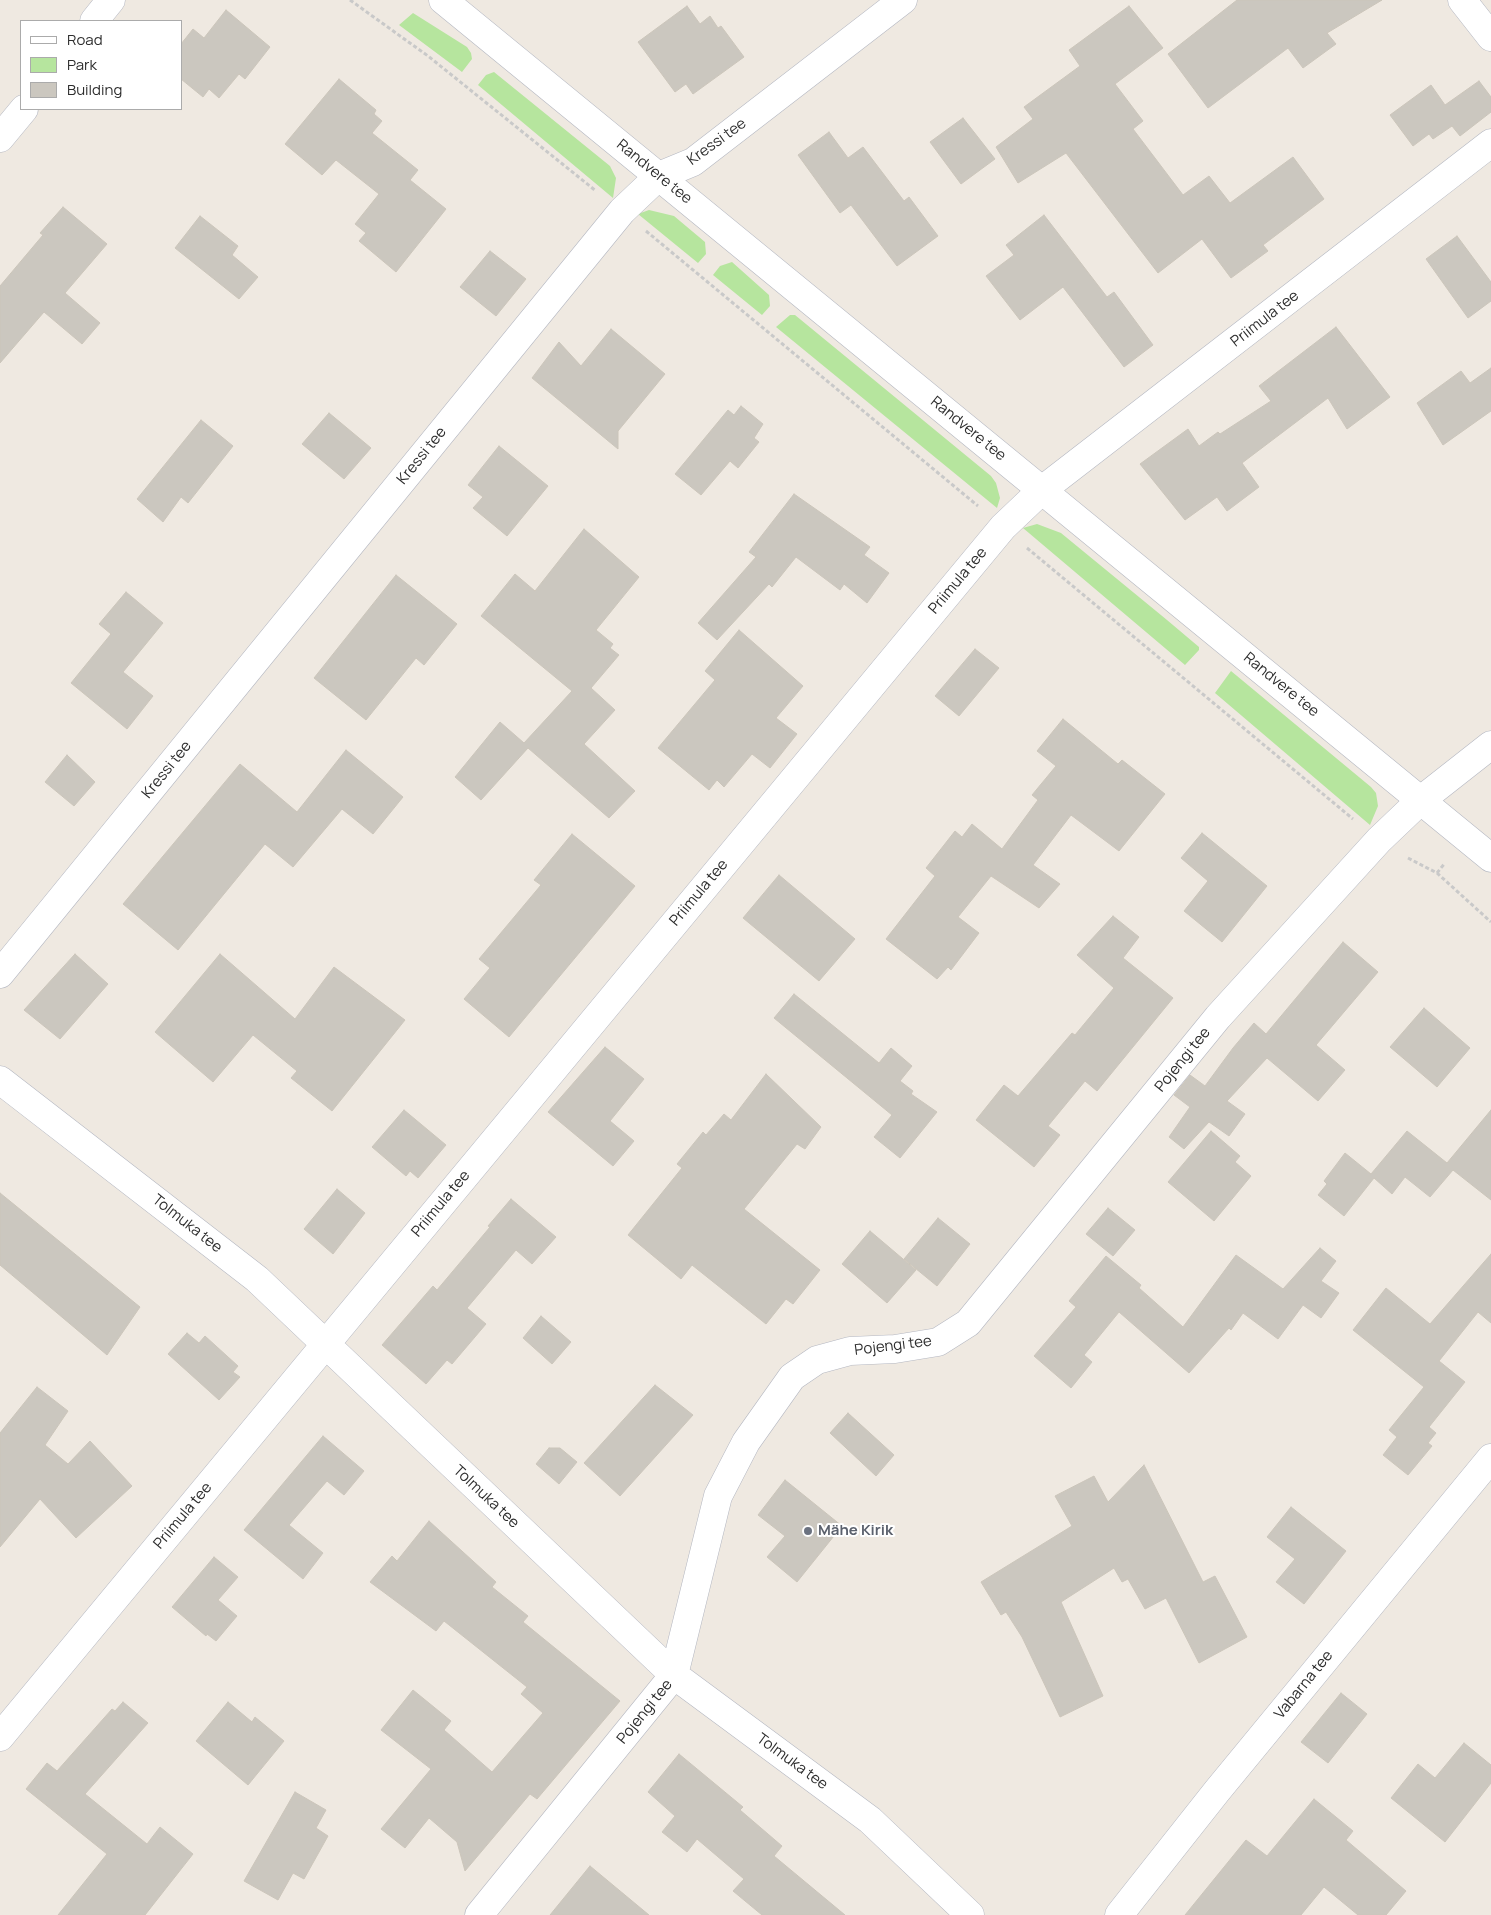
<!DOCTYPE html>
<html>
<head>
<meta charset="utf-8">
<style>
  body { margin:0 }
  #map { position:relative; width:1491px; height:1915px; overflow:hidden; background:#efe9e1; font-family:Manrope,sans-serif }
  canvas { display:block }
  .legend { position:absolute; left:20px; top:20px; width:162px; height:90px; box-sizing:border-box; background:#fff; border:1px solid #ababab; margin:0; padding:6px 9px; list-style:none; font-size:15px; color:#2e2e2e }
  .legend li { display:flex; align-items:center; gap:10px; height:25px }
  .legend b { width:25px; border:1px solid #ababab }
</style>
</head>
<body>
<div id="map">
<canvas width="1491" height="1915"></canvas>
<ul class="legend">
<li><b style="height:6px;background:#fff"></b>Road</li>
<li><b style="height:14px;background:#b6e59e"></b>Park</li>
<li><b style="height:14px;background:#cbc7bf"></b>Building</li>
</ul>
</div>
<script>
const ctx = document.querySelector('canvas').getContext('2d');
ctx.lineJoin = 'round';
function paint(path, color) {
  ctx.fillStyle = color;
  ctx.fill(path, 'evenodd');
}
function shape(rows) {
  const path = new Path2D();
  for (const r of rows) {
    path.moveTo(r[0], r[1]);
    for (let i = 2; i < r.length; i += 2) path.lineTo(r[i], r[i + 1]);
  }
  return path;
}
function trace(path, color, width, dash) {
  ctx.strokeStyle = color;
  ctx.lineWidth = width;
  ctx.lineCap = dash ? 'butt' : 'round';
  ctx.setLineDash(dash || []);
  ctx.stroke(path);
}
function drawText(font, color, halo, rows, align = 'center') {
  ctx.font = font + ' Manrope,sans-serif';
  ctx.lineWidth = 4;
  ctx.setLineDash([]);
  ctx.textBaseline = 'middle';
  ctx.strokeStyle = halo;
  ctx.fillStyle = color;
  for (const [text, x, y, turn = 0] of rows) {
    ctx.save();
    ctx.translate(x, y);
    ctx.rotate((+turn || 0) * Math.PI / 180);
    ctx.textAlign = isNaN(turn) ? turn : align;
    if (halo) ctx.strokeText(text, 0, 0);
    ctx.fillText(text, 0, 0);
    ctx.restore();
  }
}
const green = shape([
  [413,13,467,47,471,53,472,59,462,72,399,25],
  [494,72,610,166,616,178,613,198,478,85,486,75],
  [649,210,674,216,705,242,706,254,698,263,638,214],
  [732,262,769,295,770,306,762,315,713,275,720,266],
  [790,315,795,315,991,476,996,483,1000,498,997,508,776,327],
  [1037,524,1061,533,1167,620,1199,647,1199,650,1185,665,1023,528],
  [1231,671,1371,787,1376,793,1378,806,1370,825,1215,693]
]);
const building = shape([
  [1237,0,1382,0,1327,33,1336,44,1303,68,1288,48,1208,108,1168,54,1237,0],
  [687,6,700,24,710,16,718,28,721,26,744,57,693,94,686,84,675,92,638,42,687,6],
  [1129,6,1163,48,1115,84,1143,121,1133,129,1183,195,1209,176,1230,203,1293,157,1324,199,1263,245,1268,251,1231,278,1202,239,1158,273,1066,153,1018,183,996,147,1033,119,1024,107,1080,66,1069,50,1129,6],
  [226,10,270,47,245,79,239,74,219,98,209,89,203,97,181,79,181,44,193,29,204,38,226,10],
  [339,79,376,110,374,114,382,121,372,133,418,170,410,180,446,209,396,272,359,241,366,233,355,224,379,194,336,160,322,175,285,144,339,79],
  [1479,81,1491,97,1491,112,1460,136,1452,126,1433,139,1429,134,1413,146,1390,115,1431,85,1445,105,1479,81],
  [963,118,995,159,961,184,930,142,963,118],
  [829,132,848,158,863,147,904,201,909,197,938,236,897,266,851,205,840,213,798,155,829,132],
  [63,207,107,244,65,293,100,323,82,344,44,312,0,363,0,286,43,235,40,233,63,207],
  [1044,215,1107,297,1114,292,1153,345,1124,367,1063,287,1020,320,986,276,1014,255,1006,245,1044,215],
  [200,216,238,246,232,255,258,277,239,299,175,248,200,216],
  [1457,236,1491,282,1491,301,1468,318,1426,259,1457,236],
  [490,251,526,279,496,316,460,287,490,251],
  [1336,327,1390,397,1347,429,1328,398,1242,463,1259,487,1227,511,1217,497,1185,520,1140,464,1188,429,1199,446,1218,432,1220,434,1271,401,1259,386,1336,327],
  [611,329,665,374,618,431,618,449,532,378,559,342,581,366,611,329],
  [1491,368,1491,411,1443,445,1417,403,1461,371,1470,383,1491,368],
  [741,406,763,424,754,438,759,442,738,468,730,461,701,495,675,474,728,410,734,415,741,406],
  [329,413,371,448,344,479,302,444,329,413],
  [201,420,233,446,188,503,181,497,163,522,137,499,201,420],
  [499,446,548,486,507,536,473,508,483,497,468,485,499,446],
  [794,494,870,547,864,555,889,573,867,603,844,584,840,590,796,557,772,587,769,584,717,640,698,623,756,557,749,552,794,494],
  [584,529,639,577,596,630,613,644,610,648,619,655,591,688,615,710,584,744,635,791,609,818,528,748,481,800,455,777,500,722,524,743,572,691,481,616,515,574,535,591,584,529],
  [396,575,457,624,424,665,416,658,366,720,314,678,396,575],
  [126,592,163,623,123,672,153,696,127,729,71,683,111,634,99,624,126,592],
  [739,630,803,686,776,718,797,734,770,768,752,754,724,787,717,780,709,790,658,748,715,680,705,671,739,630],
  [975,649,999,668,959,716,935,696,975,649],
  [1063,719,1118,764,1122,760,1165,794,1119,851,1071,815,1033,865,1060,884,1039,908,991,876,958,917,979,933,951,970,948,967,937,979,886,939,935,876,926,868,955,831,962,837,972,824,1002,849,1038,800,1032,795,1056,766,1037,751,1063,719],
  [346,750,403,797,373,834,342,809,293,867,265,844,178,950,123,904,240,764,297,812,346,750],
  [67,755,95,782,74,806,45,782,67,755],
  [1202,833,1267,886,1222,942,1184,911,1208,881,1181,858,1202,833],
  [572,834,635,886,509,1037,464,999,490,968,479,959,541,885,534,880,572,834],
  [779,875,855,939,819,981,743,918,779,875],
  [1113,916,1139,937,1123,958,1173,998,1097,1091,1085,1081,1048,1126,1060,1135,1034,1167,976,1120,1004,1085,1018,1096,1072,1033,1075,1035,1114,988,1077,955,1113,916],
  [1343,942,1378,972,1316,1045,1345,1070,1318,1101,1267,1058,1227,1101,1245,1114,1229,1136,1209,1122,1184,1149,1169,1137,1190,1107,1174,1095,1190,1075,1205,1086,1233,1048,1254,1023,1266,1034,1343,942],
  [75,954,108,984,60,1039,24,1010,75,954],
  [220,954,295,1019,334,967,405,1020,332,1111,291,1078,297,1071,253,1035,213,1082,155,1032,220,954],
  [794,994,879,1063,891,1048,912,1066,900,1081,913,1091,911,1094,937,1112,900,1158,874,1137,892,1115,774,1018,794,994],
  [1424,1008,1470,1048,1437,1087,1390,1047,1424,1008],
  [605,1047,644,1079,610,1121,634,1141,613,1166,548,1112,605,1047],
  [766,1074,821,1127,805,1149,797,1144,744,1209,820,1270,793,1304,786,1299,766,1324,692,1265,681,1279,628,1235,682,1168,677,1164,703,1132,706,1135,724,1114,731,1120,766,1074],
  [404,1110,446,1145,418,1178,410,1171,406,1176,372,1147,404,1110],
  [1491,1110,1491,1200,1453,1170,1430,1197,1405,1177,1392,1194,1374,1178,1344,1216,1318,1195,1327,1184,1324,1181,1345,1153,1371,1174,1407,1131,1447,1163,1491,1110],
  [1211,1131,1240,1156,1235,1162,1251,1176,1214,1221,1168,1182,1211,1131],
  [337,1189,365,1213,333,1254,304,1229,337,1189],
  [0,1193,140,1307,107,1355,0,1265,0,1193],
  [511,1199,556,1237,532,1264,516,1250,467,1308,486,1324,452,1364,447,1360,426,1384,382,1345,433,1286,437,1290,490,1227,488,1226,511,1199],
  [1108,1208,1135,1230,1113,1256,1086,1234,1108,1208],
  [938,1218,970,1244,937,1286,904,1259,938,1218],
  [870,1231,916,1270,887,1303,842,1264,870,1231],
  [1320,1248,1336,1261,1321,1281,1339,1293,1321,1318,1303,1305,1278,1339,1243,1313,1231,1330,1229,1328,1189,1373,1119,1312,1084,1355,1092,1362,1071,1388,1034,1356,1076,1307,1069,1301,1106,1256,1141,1285,1139,1288,1183,1327,1236,1255,1283,1289,1320,1248],
  [1491,1254,1491,1323,1478,1312,1439,1361,1465,1382,1429,1427,1436,1433,1428,1443,1432,1446,1408,1475,1383,1455,1397,1437,1389,1430,1424,1387,1353,1330,1386,1288,1430,1324,1491,1254],
  [541,1316,571,1342,552,1364,523,1338,541,1316],
  [187,1333,199,1343,205,1336,238,1366,233,1372,240,1377,219,1400,168,1354,187,1333],
  [655,1385,693,1415,620,1496,584,1463,655,1385],
  [37,1387,68,1411,45,1445,68,1464,90,1441,132,1486,76,1538,40,1499,0,1547,0,1433,37,1387],
  [848,1413,894,1455,876,1476,830,1433,848,1413],
  [323,1436,364,1471,344,1495,327,1481,289,1525,323,1553,303,1579,244,1530,323,1436],
  [549,1448,560,1448,577,1462,559,1484,536,1464,549,1448],
  [1144,1465,1203,1582,1215,1576,1247,1637,1199,1663,1166,1598,1145,1609,1128,1579,1122,1582,1114,1568,1061,1602,1103,1696,1060,1717,1022,1637,1006,1612,1001,1615,981,1582,1072,1526,1055,1496,1094,1476,1108,1502,1144,1465],
  [785,1480,842,1526,797,1582,767,1557,785,1536,758,1515,785,1480],
  [1291,1507,1346,1551,1304,1604,1276,1582,1295,1559,1267,1537,1291,1507],
  [429,1521,496,1582,492,1587,528,1616,523,1622,620,1701,537,1799,530,1794,465,1871,457,1842,429,1818,405,1848,381,1829,431,1769,381,1730,413,1690,451,1721,444,1730,492,1772,543,1713,521,1694,527,1687,444,1621,436,1631,370,1582,392,1556,397,1561,429,1521],
  [214,1557,238,1577,218,1600,237,1616,216,1641,207,1634,206,1636,172,1607,214,1557],
  [1341,1693,1367,1714,1328,1763,1301,1742,1341,1693],
  [123,1702,148,1723,85,1794,147,1844,160,1827,193,1854,145,1915,58,1915,107,1854,26,1789,47,1763,57,1771,112,1709,115,1711,123,1702],
  [228,1702,252,1722,255,1717,284,1741,248,1785,196,1741,228,1702],
  [1464,1743,1491,1765,1491,1783,1445,1842,1391,1798,1418,1764,1435,1778,1464,1743],
  [679,1754,743,1807,740,1810,782,1846,774,1856,845,1915,762,1915,733,1891,744,1879,697,1839,687,1852,662,1832,675,1816,648,1792,679,1754],
  [295,1792,326,1810,316,1828,328,1836,304,1879,293,1873,278,1900,244,1881,295,1792],
  [1314,1799,1353,1831,1346,1840,1406,1891,1386,1915,1358,1915,1324,1887,1301,1915,1185,1915,1246,1840,1267,1856,1314,1799],
  [590,1866,649,1915,550,1915,590,1866]
]);
const path = shape([
  [350,0,428,56,596,191],
  [646,231,978,506],
  [1027,548,1353,819],
  [1408,858,1437,873,1491,922],
  [1437,873,1445,863]
]);
const street = shape([
  [1462,0,1491,37],
  [94,21,111,0],
  [0,138,24,109],
  [0,974,622,211,659,176,693,162,903,0],
  [0,1080,257,1279,674,1675,870,1820,970,1915],
  [0,1737,1003,527,1042,490,1491,143],
  [479,1915,674,1675,718,1496,746,1442,792,1377,817,1360,850,1351,895,1349,938,1342,968,1323,1218,1017,1379,840,1421,800,1491,745],
  [1119,1915,1217,1791,1491,1458]
]);
const secondary = shape([
  [443,0,1491,858]
]);
const markers = [
  [808,1531,5,"#6b7280"]
];
const streetNames = [
  ["Kressi tee",717,142,-36],
  ["Randvere tee",654,172,39],
  ["Priimula tee",1265,319,-38],
  ["Randvere tee",968,429,39],
  ["Kressi tee",422,456,-51],
  ["Priimula tee",958,581,-50],
  ["Randvere tee",1281,685,39],
  ["Kressi tee",167,770,-51],
  ["Priimula tee",699,893,-50],
  ["Pojengi tee",1183,1060,-51],
  ["Priimula tee",441,1204,-50],
  ["Tolmuka tee",187,1224,38],
  ["Pojengi tee",893,1346,-7],
  ["Tolmuka tee",486,1497,43],
  ["Priimula tee",183,1516,-50],
  ["Vabarna tee",1304,1685,-51],
  ["Pojengi tee",645,1712,-51],
  ["Tolmuka tee",792,1762,36]
];
const worshipNames = [
  ["Mähe Kirik",818,1531]
];
paint(green, '#b6e59e');
paint(building, '#cbc7bf');
trace(building, '#cbc5ba', 1);
trace(street, '#b4b7c1', 29);
trace(secondary, '#b4b7c1', 29);
trace(path, '#c9c9c9', 3, [4, 2.5]);
trace(street, '#fff', 28);
trace(secondary, '#fff', 28);
for (const [x, y, r, color] of markers) {
  const dot = new Path2D();
  dot.arc(x, y, r, 0, 2 * Math.PI);
  ctx.fillStyle = color;
  ctx.fill(dot);
  trace(dot, '#fff', 2);
}
drawText('15px', '#2e2e2e', '#fff', streetNames);
drawText('bold 15px', '#5b616d', '#fff', worshipNames, 'left');
</script>
</body>
</html>
